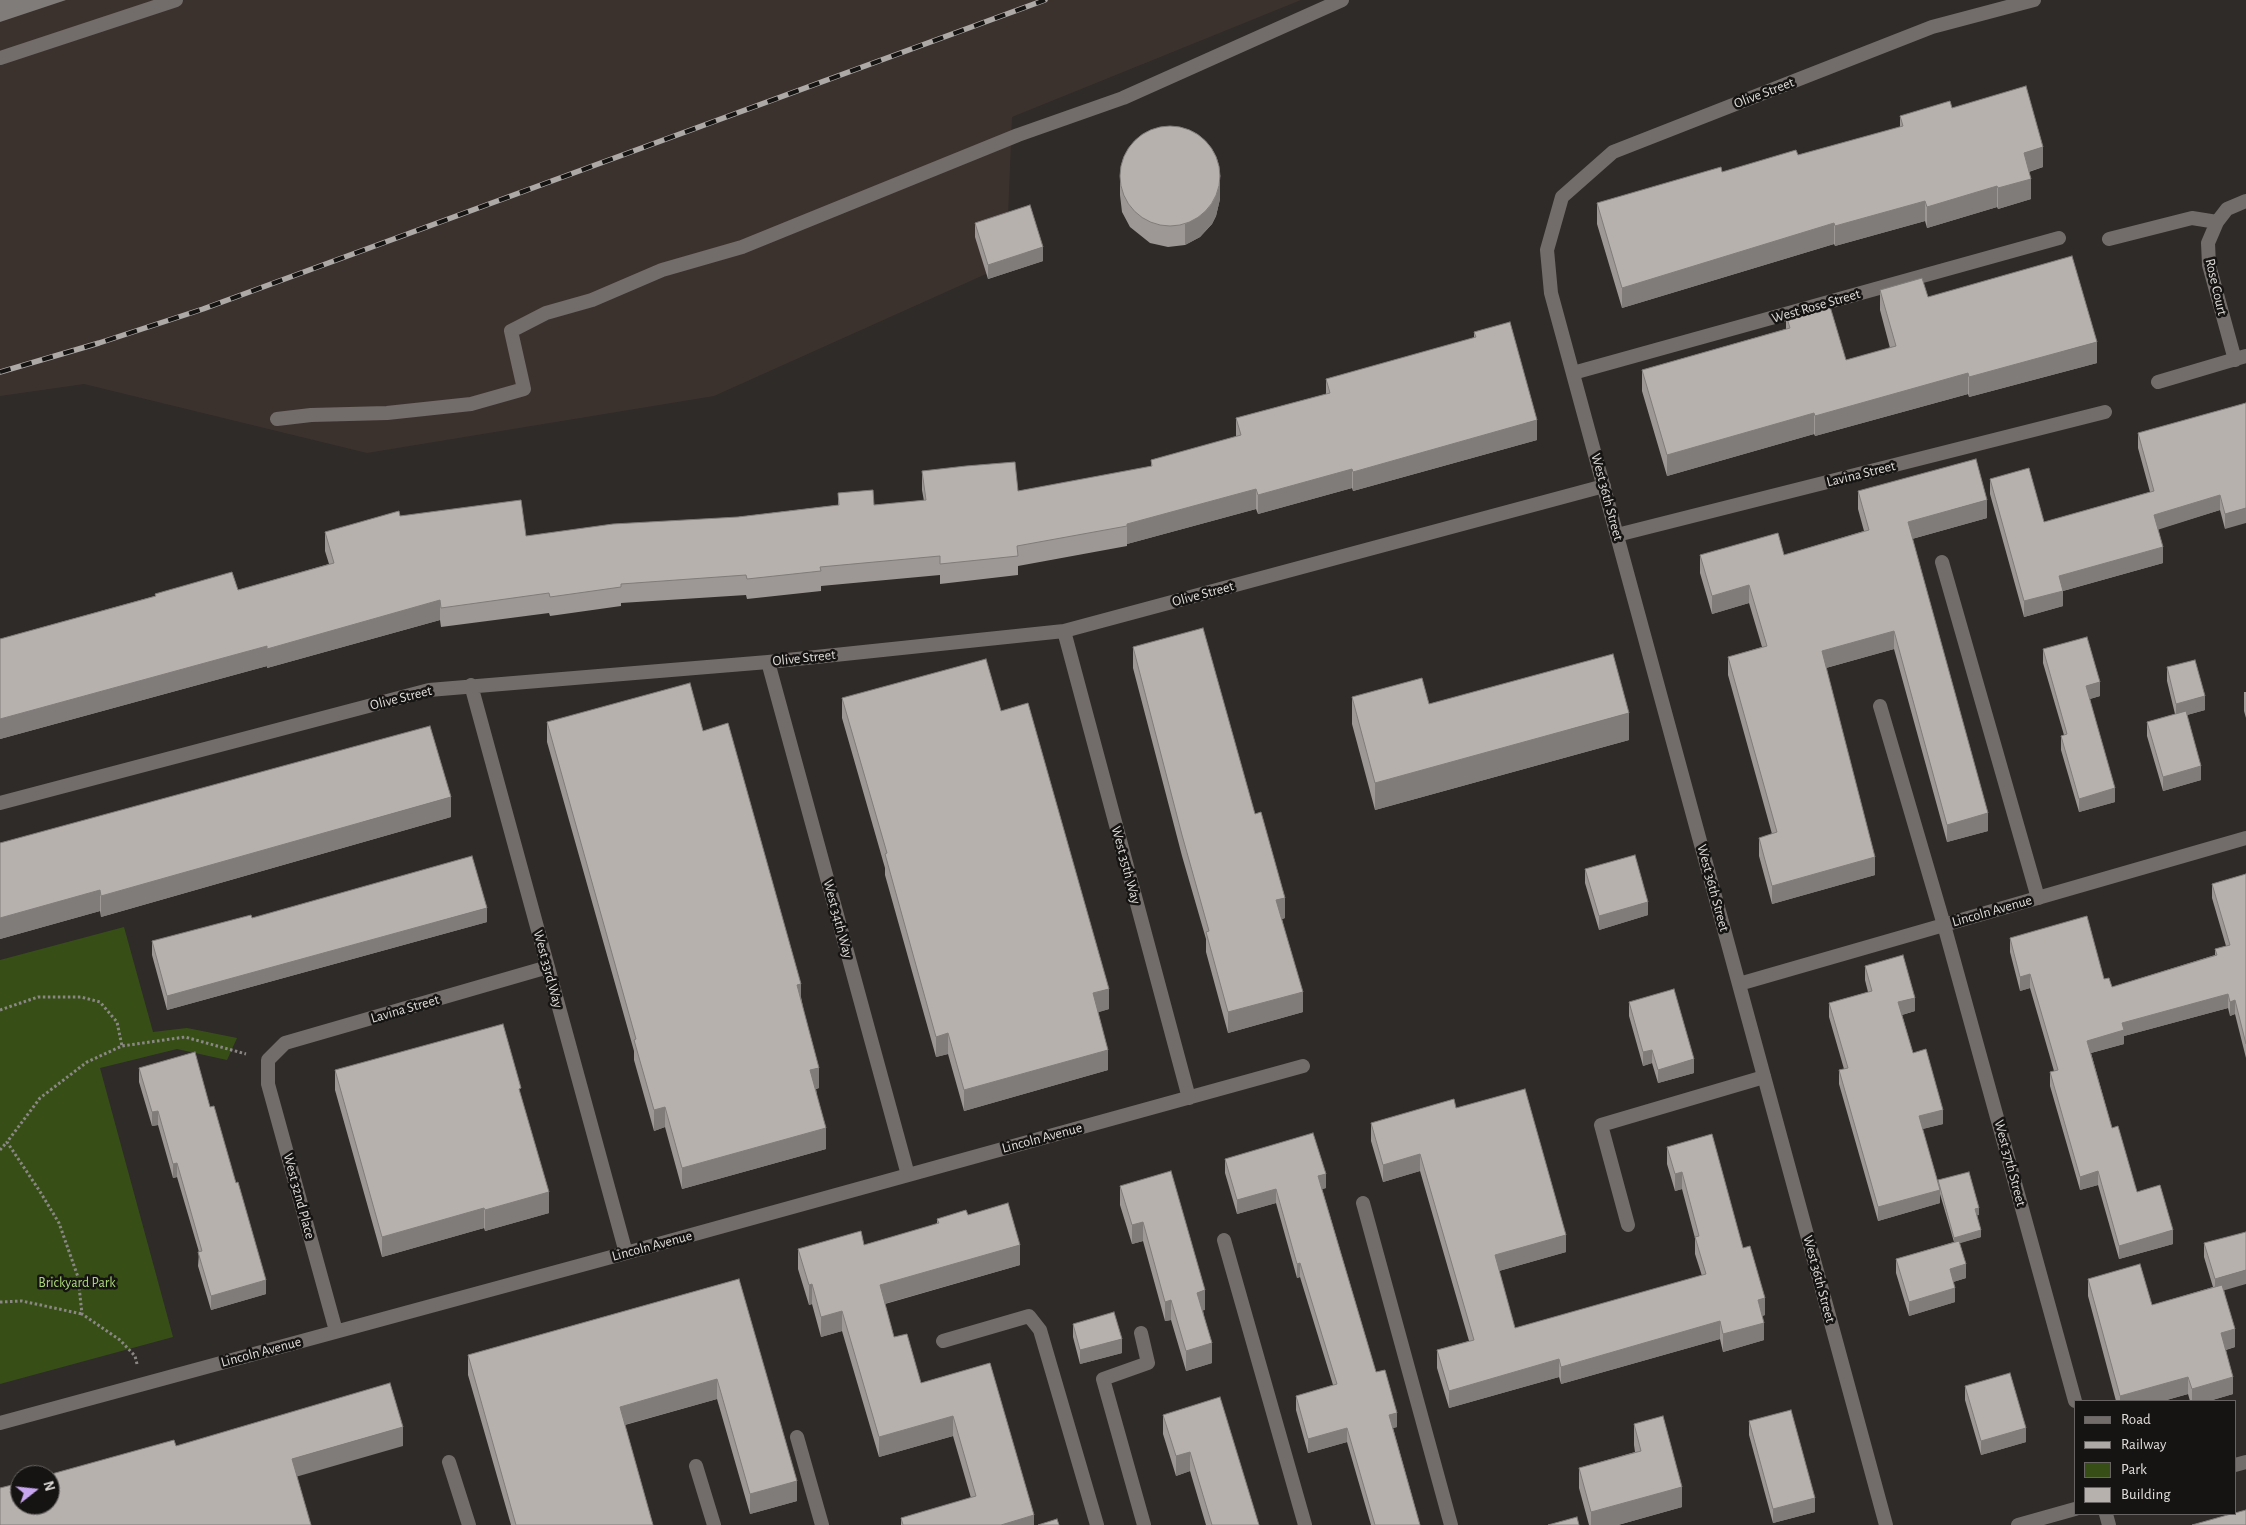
<!DOCTYPE html>
<html>
<head>
<meta charset="utf-8">
<style>
  body { margin:0 }
  #map { position:relative; width:2246px; height:1525px; overflow:hidden; background:#2f2b28; font-family:"Alegreya Sans",sans-serif }
  canvas { display:block }
  .legend { position:absolute; left:2074px; top:1400px; width:162px; height:115px; box-sizing:border-box; background:#161413; border:1px solid #676463; margin:0; padding:6px 9px; list-style:none; font-size:15px; color:#e0dddb }
  .legend li { display:flex; align-items:center; gap:10px; height:25px }
  .legend b { width:25px; border:1px solid #676463 }
  .north { position:absolute; left:10px; top:1465px; width:50px; height:50px; box-sizing:border-box; background:#161413; border:1px solid #676463; border-radius:50%; rotate:74deg; font-size:14px; font-weight:700; line-height:20px; text-align:center; color:#e0dddb }
  .north::after { content:''; display:block; margin:auto; width:18px; height:22px; background:#c8a6ef; clip-path:polygon(50% 0,100% 100%,50% 72%,0 100%) }
</style>
</head>
<body>
<div id="map">
<canvas width="2246" height="1525"></canvas>
<ul class="legend">
<li><b style="height:6px;background:#726d6a"></b>Road</li>
<li><b style="height:6px;background:#aca9a7"></b>Railway</li>
<li><b style="height:14px;background:#374f17"></b>Park</li>
<li><b style="height:14px;background:#b7b1ae"></b>Building</li>
</ul>
<div class="north">N</div>
</div>
<script>
const ctx = document.querySelector('canvas').getContext('2d');
ctx.lineJoin = 'round';
function paint(path, color) {
  ctx.fillStyle = color;
  ctx.fill(path, 'evenodd');
}
function shape(rows) {
  const path = new Path2D();
  for (const r of rows) {
    if (r.length === 3) {
      path.moveTo(r[0] + r[2], r[1]);
      path.arc(r[0], r[1], r[2], 0, 2 * Math.PI);
      continue;
    }
    path.moveTo(r[0], r[1]);
    for (let i = 2; i < r.length; i += 2) path.lineTo(r[i], r[i + 1]);
  }
  return path;
}
function trace(path, color, width, dash) {
  ctx.strokeStyle = color;
  ctx.lineWidth = width;
  ctx.lineCap = dash ? 'butt' : 'round';
  ctx.setLineDash(dash || []);
  ctx.stroke(path);
}
function drawText(font, color, halo, rows, align = 'center') {
  ctx.font = font + ' "Alegreya Sans",sans-serif';
  ctx.lineWidth = 5;
  ctx.setLineDash([]);
  ctx.textBaseline = 'middle';
  ctx.strokeStyle = halo;
  ctx.fillStyle = color;
  for (const [text, x, y, turn = 0] of rows) {
    ctx.save();
    ctx.translate(x, y);
    ctx.rotate((+turn || 0) * Math.PI / 180);
    ctx.textAlign = isNaN(turn) ? turn : align;
    if (halo) ctx.strokeText(text, 0, 0);
    ctx.fillText(text, 0, 0);
    ctx.restore();
  }
}
const built = shape([
  [0,0,1301,0,1012,117,1006,265,714,396,367,453,84,384,0,396]
]);
const green = shape([
  [124,927,153,1032,187,1028,237,1038,227,1060,177,1049,100,1068,173,1337,0,1384,0,960]
]);
const path = shape([
  [0,1010,38,997,81,997,100,1002,117,1022,122,1046],
  [0,1150,7,1142],
  [0,1302,22,1301,82,1314],
  [137,1364,135,1356,120,1340,82,1314,78,1277,59,1223,39,1190,7,1142,40,1098,87,1062,122,1046,185,1037,246,1054]
]);
const service = shape([
  [0,58,176,0],
  [2109,239,2192,218,2217,222],
  [2235,360,2209,265,2208,243,2217,222,2227,209,2246,201],
  [2158,382,2246,356],
  [277,419,311,415,387,413,471,404,524,389,511,331,546,313,592,300,662,270,742,247,1018,135,1123,98,1342,0],
  [1942,562,2038,898],
  [1880,706,1944,925],
  [1363,1203,1451,1525],
  [1628,1225,1601,1125,1764,1077],
  [1224,1240,1305,1525],
  [1141,1333,1148,1363,1103,1379,1144,1525],
  [943,1341,1029,1316,1040,1330,1097,1525],
  [797,1437,822,1525],
  [449,1462,469,1525],
  [696,1466,714,1525]
]);
const minor = shape([
  [1573,373,2059,238],
  [1617,535,2105,412],
  [1064,631,1189,1098],
  [768,662,908,1175],
  [471,685,626,1253],
  [0,803,429,690,768,662,1064,631,1604,486],
  [1944,925,2075,1401],
  [1739,984,2246,838],
  [336,1331,268,1084,268,1060,285,1043,548,967],
  [0,1423,626,1253,1303,1066],
  [2106,1514,2109,1525],
  [1886,1525,1551,293,1547,250,1562,197,1613,152,1932,27,2034,0]
]);
const tertiary = shape([
  [2235,1465,2246,1462],
  [2018,1525,2075,1509]
]);
const rail = shape([
  [0,372,99,343,203,309,1045,0]
]);
const wall = shape([
  [1952,108,2043,167,2029,172,2031,199,1998,209,1997,207,1927,228,1925,221,1835,246,1834,244,1622,308,1597,224,1597,203,1722,172,1798,155,1900,127,1900,116],
  [1120,174,1220,199,1216,216,1212,224,1200,237,1185,245,1168,247,1150,243,1130,227,1122,212,1120,195],
  [975,223,1043,261,988,279,975,237],
  [1880,290,1928,297,2097,363,1969,397,1968,394,1815,436,1814,434,1667,476,1642,391,1642,370,1786,329,1786,315,1846,360,1890,348,1880,310],
  [1474,332,1537,440,1353,491,1352,488,1258,514,1256,509,1127,544,1127,546,1018,566,1018,575,940,584,940,575,821,586,821,591,747,599,746,595,621,603,621,606,550,616,549,613,441,627,440,620,267,668,267,666,0,739,0,639,155,596,155,594,238,590,329,564,325,551,325,532,400,516,526,536,738,517,838,505,838,493,874,505,924,501,922,490,922,471,1018,491,1151,467,1151,460,1236,437,1236,418,1326,394,1326,379,1474,338],
  [2246,403,2225,529,2220,510,2158,529,2163,563,2063,591,2063,606,2024,617,1990,494,1990,479,2044,522,2150,492,2138,448,2138,433],
  [1858,491,1987,518,1912,539,1988,831,1947,842,1894,649,1826,668,1875,875,1772,904,1759,856,1759,838,1772,834,1728,675,1728,657,1762,647,1749,603,1712,614,1700,573,1700,555,1784,555,1864,531,1858,509],
  [1133,647,1255,814,1285,918,1282,919,1303,1012,1228,1033,1206,952,1206,939,1182,856,1133,668],
  [2043,649,2100,696,2090,699,2115,802,2079,812,2061,750,2061,736,2064,735,2043,663],
  [2167,667,2205,710,2187,715,2201,780,2163,791,2147,736,2147,722,2175,714,2167,681],
  [2244,692,2246,692,2246,718,2244,711],
  [1352,697,1429,704,1629,740,1375,810,1352,724],
  [842,698,1001,711,1109,1009,1098,1012,1108,1070,964,1111,948,1054,936,1057,885,875,885,868,842,718],
  [547,722,703,731,801,997,819,1088,816,1089,826,1149,682,1189,665,1127,654,1131,634,1060,634,1051,547,742],
  [451,817,101,917,100,911,0,939,0,843],
  [1585,869,1648,915,1599,930,1585,883],
  [2246,874,2246,1058,2235,1014,2230,1016,2228,1008,2124,1036,2124,1044,2091,1053,2112,1128,2137,1192,2173,1244,2119,1259,2098,1185,2080,1190,2050,1086,2050,1072,2054,1071,2030,988,2020,991,2010,952,2010,938,2104,979,2112,987,2215,955,2215,949,2226,946,2212,898,2212,884],
  [252,918,487,922,167,1010,152,955,152,941],
  [1865,966,1915,1011,1902,1015,1913,1053,1943,1124,1922,1129,1938,1182,1979,1215,1977,1215,1981,1237,1959,1243,1966,1278,1953,1282,1955,1302,1909,1316,1896,1273,1896,1259,1954,1242,1940,1194,1940,1203,1878,1221,1839,1084,1839,1070,1844,1069,1829,1017,1829,1003,1868,992,1865,980],
  [1629,1002,1694,1073,1658,1083,1652,1063,1643,1066,1629,1016],
  [139,1068,210,1107,266,1294,211,1310,198,1266,199,1252,177,1177,173,1178,158,1125,152,1126,139,1082],
  [335,1070,521,1096,549,1213,485,1231,484,1228,382,1257,335,1090],
  [1456,1108,1566,1252,1499,1271,1515,1328,1702,1276,1695,1254,1695,1238,1682,1189,1675,1191,1667,1164,1667,1147,1743,1248,1765,1315,1762,1316,1764,1340,1723,1352,1720,1339,1561,1384,1559,1377,1449,1408,1437,1368,1437,1350,1469,1341,1420,1171,1383,1182,1371,1141,1371,1123],
  [1225,1159,1326,1188,1322,1189,1376,1372,1397,1427,1393,1428,1420,1525,1371,1525,1347,1442,1308,1453,1296,1410,1296,1396,1333,1385,1300,1277,1297,1278,1276,1203,1237,1214,1225,1173],
  [1120,1186,1205,1310,1203,1310,1212,1363,1186,1371,1171,1320,1165,1321,1143,1241,1132,1244,1120,1205],
  [968,1215,1020,1265,885,1304,894,1337,921,1383,990,1363,1034,1525,901,1525,901,1518,971,1498,953,1436,879,1457,842,1331,821,1337,812,1304,809,1305,798,1269,798,1249,864,1245,937,1224,937,1219],
  [2204,1243,2224,1290,2235,1347,2226,1350,2233,1394,2209,1401,2190,1401,2188,1394,2163,1401,2116,1401,2088,1296,2088,1279,2152,1305,2213,1287,2204,1257],
  [739,1279,797,1501,750,1514,717,1399,625,1425,653,1525,511,1525,468,1375,468,1355],
  [1073,1324,1122,1353,1080,1364,1073,1337],
  [1965,1386,2026,1442,1981,1455,1965,1400],
  [1163,1415,1259,1525,1206,1525,1190,1471,1176,1476,1163,1434],
  [1749,1421,1815,1512,1773,1523,1749,1435],
  [1634,1424,1682,1507,1618,1525,1589,1525,1579,1488,1579,1468,1635,1452,1634,1445]
]);
const shadedWall = shape([
  [0,0,66,0,0,22],
  [2043,147,2043,167,2024,173,2024,153],
  [1220,178,1220,199,1216,216,1212,224,1200,237,1185,245,1185,224],
  [2031,179,2031,199,1998,209,1998,188],
  [1997,186,1997,207,1927,228,1927,207],
  [1925,201,1925,221,1835,246,1835,226],
  [1834,223,1834,244,1622,308,1622,288],
  [1043,247,1043,261,988,279,988,265],
  [2097,342,2097,363,1969,397,1969,377],
  [1968,373,1968,394,1815,436,1815,416],
  [1814,413,1814,434,1667,476,1667,455],
  [1537,420,1537,440,1353,491,1353,472],
  [1352,469,1352,488,1258,514,1258,495],
  [1256,489,1256,509,1127,544,1127,524],
  [2220,495,2220,510,2154,531,2154,515],
  [1987,500,1987,518,1908,540,1908,522],
  [2246,508,2246,523,2225,529,2225,514],
  [2163,547,2163,563,2059,592,2059,576],
  [1749,585,1749,603,1712,614,1712,596],
  [2063,591,2063,606,2024,617,2024,601],
  [440,600,440,620,267,668,267,649],
  [1894,631,1894,649,1822,669,1822,651],
  [267,646,267,666,0,739,0,719],
  [2100,682,2100,696,2086,700,2086,686],
  [2205,696,2205,710,2176,718,2176,704],
  [1629,713,1629,740,1375,810,1375,783],
  [2201,766,2201,780,2163,791,2163,777],
  [2115,788,2115,802,2079,812,2079,799],
  [451,797,451,817,101,917,101,896],
  [1988,813,1988,831,1947,842,1947,825],
  [1875,857,1875,875,1772,904,1772,886],
  [100,890,100,911,0,939,0,918],
  [1285,898,1285,918,1276,921,1276,900],
  [1648,902,1648,915,1599,930,1599,916],
  [487,908,487,922,167,1010,167,996],
  [2030,974,2030,988,2020,991,2020,977],
  [801,984,801,1004,797,985],
  [1109,989,1109,1009,1093,1014,1093,993],
  [1303,992,1303,1012,1228,1033,1228,1012],
  [2228,994,2228,1008,2124,1036,2124,1044,2087,1054,2087,1041,2122,1023],
  [1915,998,1915,1011,1898,1016,1898,1002],
  [2235,1000,2235,1014,2230,1016,2230,1002],
  [948,1033,948,1054,936,1057,936,1037],
  [1108,1050,1108,1070,964,1111,964,1090],
  [1652,1050,1652,1063,1643,1066,1643,1052],
  [1694,1059,1694,1073,1658,1083,1658,1070],
  [819,1068,819,1088,810,1090,810,1070],
  [665,1107,665,1127,654,1131,654,1110],
  [1943,1110,1943,1124,1919,1130,1919,1116],
  [158,1111,158,1125,152,1126,152,1112],
  [826,1128,826,1149,682,1189,682,1168],
  [1420,1154,1420,1171,1383,1182,1383,1165],
  [177,1163,177,1177,173,1178,173,1164],
  [2098,1171,2098,1185,2080,1190,2080,1177],
  [1682,1172,1682,1189,1675,1191,1675,1174],
  [1326,1174,1326,1188,1318,1190,1318,1176],
  [1276,1189,1276,1203,1237,1214,1237,1200],
  [1940,1190,1940,1203,1878,1221,1878,1207],
  [549,1192,549,1213,485,1231,485,1210],
  [484,1208,484,1228,382,1257,382,1237],
  [1979,1208,1979,1215,1975,1216,1975,1209],
  [1143,1222,1143,1241,1132,1244,1132,1225],
  [1981,1230,1981,1237,1954,1245,1954,1238],
  [2173,1230,2173,1244,2119,1259,2119,1246],
  [1566,1235,1566,1252,1495,1272,1495,1255],
  [1020,1245,1020,1265,880,1305,880,1285],
  [1300,1263,1300,1277,1297,1278,1297,1264],
  [1966,1264,1966,1278,1950,1283,1950,1269],
  [2246,1270,2246,1284,2215,1293,2215,1279],
  [266,1280,266,1294,211,1310,211,1296],
  [812,1284,812,1304,809,1305,809,1285],
  [1955,1288,1955,1302,1909,1316,1909,1302],
  [1205,1290,1205,1310,1197,1312,1197,1293],
  [1765,1298,1765,1315,1758,1317,1758,1300],
  [1171,1300,1171,1320,1165,1321,1165,1302],
  [842,1311,842,1331,821,1337,821,1317],
  [1720,1321,1720,1339,1561,1384,1561,1367],
  [1764,1323,1764,1340,1723,1352,1723,1334],
  [2235,1329,2235,1347,2221,1351,2221,1333],
  [1122,1339,1122,1353,1080,1364,1080,1350],
  [1212,1343,1212,1363,1186,1371,1186,1351],
  [1559,1359,1559,1377,1449,1408,1449,1391],
  [2188,1377,2188,1394,2163,1401,2120,1401,2120,1396],
  [2233,1377,2233,1394,2209,1401,2192,1401,2192,1389],
  [717,1379,717,1399,620,1426,620,1407],
  [1397,1413,1397,1427,1389,1429,1389,1415],
  [953,1416,953,1436,879,1457,879,1437],
  [403,1427,403,1446,292,1478,292,1459],
  [1347,1428,1347,1442,1308,1453,1308,1439],
  [2026,1428,2026,1442,1981,1455,1981,1441],
  [1190,1452,1190,1471,1176,1476,1176,1456],
  [797,1481,797,1501,750,1514,750,1494],
  [1682,1487,1682,1507,1618,1525,1591,1525,1591,1512],
  [1815,1498,1815,1512,1773,1523,1773,1509],
  [1034,1515,1034,1525,1001,1525]
]);
const building = shape([
  [2026,86,2043,147,2024,153,2031,179,1998,188,1997,186,1927,207,1925,201,1835,226,1834,223,1622,288,1597,203,1721,167,1722,172,1796,150,1798,155,1903,126,1900,116,1950,101,1952,108,2026,86],
  [1170,176,50],
  [1030,205,1043,247,988,265,975,223,1030,205],
  [2072,256,2097,342,1969,377,1968,373,1815,416,1814,413,1667,455,1642,370,1790,328,1786,315,1829,303,1846,360,1896,346,1880,290,1922,278,1928,297,2072,256],
  [1510,322,1537,420,1353,472,1352,469,1258,495,1256,489,1127,524,1127,526,1017,546,1018,556,940,564,940,556,820,567,821,571,747,579,746,575,621,584,621,587,550,597,549,593,441,608,440,600,267,649,267,646,0,719,0,639,156,596,155,594,232,572,238,590,334,563,325,532,399,511,400,516,521,500,526,536,613,524,738,517,839,505,838,493,873,490,874,505,926,500,922,471,966,466,1015,462,1018,491,1152,466,1151,460,1241,435,1236,418,1330,393,1326,379,1476,337,1474,332,1510,322],
  [2246,403,2246,508,2225,514,2220,495,2154,515,2163,547,2059,576,2063,591,2024,601,1990,479,2029,468,2044,522,2154,491,2138,433,2246,403],
  [1976,459,1987,500,1908,522,1988,813,1947,825,1894,631,1822,651,1875,857,1772,886,1759,838,1777,832,1728,657,1767,646,1749,585,1712,596,1700,555,1778,533,1784,555,1869,530,1858,491,1976,459],
  [1203,628,1255,814,1261,812,1285,898,1276,900,1303,992,1228,1012,1206,932,1209,931,1182,835,1133,647,1203,628],
  [2087,637,2100,682,2086,686,2115,788,2079,799,2061,736,2067,734,2043,649,2087,637],
  [1613,654,1629,713,1375,783,1352,697,1422,678,1429,704,1613,654],
  [986,659,1001,711,1028,703,1109,989,1093,993,1108,1050,964,1090,948,1033,936,1037,885,854,887,853,842,698,986,659],
  [2195,660,2205,696,2176,704,2167,667,2195,660],
  [690,683,703,731,728,723,801,984,797,985,819,1068,810,1070,826,1128,682,1168,665,1107,654,1110,634,1040,636,1039,547,722,690,683],
  [2186,711,2201,766,2163,777,2147,722,2186,711],
  [430,726,451,797,101,896,100,890,0,918,0,843,430,726],
  [1635,855,1648,902,1599,916,1585,869,1635,855],
  [472,856,487,908,167,996,152,941,251,915,252,918,472,856],
  [2246,874,2246,1044,2235,1000,2230,1002,2228,994,2122,1023,2124,1030,2087,1041,2112,1128,2118,1126,2137,1192,2160,1185,2173,1230,2119,1246,2098,1171,2080,1177,2050,1072,2058,1070,2030,974,2020,977,2010,938,2087,916,2104,979,2109,978,2112,987,2217,955,2215,949,2230,945,2212,884,2246,874],
  [1903,955,1915,998,1898,1002,1913,1053,1926,1049,1943,1110,1919,1116,1940,1190,1878,1207,1839,1070,1848,1068,1829,1003,1872,991,1865,966,1903,955],
  [1674,989,1694,1059,1658,1070,1652,1050,1643,1052,1629,1002,1674,989],
  [503,1024,521,1088,519,1089,549,1192,485,1210,484,1208,382,1237,335,1070,503,1024],
  [195,1052,210,1107,214,1106,236,1183,238,1182,266,1280,211,1296,198,1252,202,1251,177,1163,173,1164,158,1111,152,1112,139,1068,195,1052],
  [1525,1089,1566,1235,1495,1255,1515,1328,1706,1274,1695,1237,1699,1236,1682,1172,1675,1174,1667,1147,1712,1134,1743,1248,1750,1246,1765,1298,1758,1300,1764,1323,1723,1334,1720,1321,1561,1367,1559,1359,1449,1391,1437,1350,1474,1340,1420,1154,1383,1165,1371,1123,1454,1099,1456,1108,1525,1089],
  [1313,1133,1326,1174,1318,1176,1376,1372,1385,1370,1397,1413,1389,1415,1420,1525,1375,1525,1347,1428,1308,1439,1296,1396,1337,1384,1300,1263,1297,1264,1276,1189,1237,1200,1225,1159,1313,1133],
  [1171,1171,1205,1290,1197,1293,1212,1343,1186,1351,1171,1300,1165,1302,1143,1222,1132,1225,1120,1186,1171,1171],
  [1969,1172,1979,1208,1975,1209,1981,1230,1954,1238,1938,1180,1969,1172],
  [1008,1203,1020,1245,880,1285,894,1337,907,1334,921,1383,990,1363,1034,1515,1001,1525,903,1525,901,1518,976,1496,953,1416,879,1437,842,1311,821,1317,812,1284,809,1285,798,1249,861,1231,864,1245,939,1223,937,1219,966,1210,968,1215,1008,1203],
  [2246,1232,2246,1270,2215,1279,2204,1243,2246,1232],
  [1959,1241,1966,1264,1950,1269,1955,1288,1909,1302,1896,1259,1959,1241],
  [2140,1264,2152,1305,2222,1285,2235,1329,2221,1333,2233,1377,2192,1389,2188,1377,2120,1396,2088,1279,2140,1264],
  [739,1279,797,1481,750,1494,717,1379,620,1407,653,1525,516,1525,468,1355,739,1279],
  [1114,1312,1122,1339,1080,1350,1073,1324,1114,1312],
  [2010,1373,2026,1428,1981,1441,1965,1386,2010,1373],
  [390,1383,403,1427,292,1459,311,1525,0,1525,0,1488,20,1483,20,1505,50,1505,50,1475,48,1475,174,1440,176,1446,390,1383],
  [1220,1397,1259,1525,1212,1525,1190,1452,1176,1456,1163,1415,1220,1397],
  [1791,1410,1815,1498,1773,1509,1749,1421,1791,1410],
  [1663,1416,1682,1487,1591,1512,1579,1468,1641,1451,1634,1424,1663,1416],
  [2246,1510,2246,1525,2192,1525,2231,1514,2235,1514,2235,1513,2246,1510],
  [1577,1517,1579,1525,1548,1525,1577,1517],
  [1057,1519,1059,1525,1038,1525,1057,1519]
]);
const streetNames = [
  ["Olive Street",1764,93,-21],
  ["Rose Court",2216,287,77],
  ["West Rose Street",1816,306,-16],
  ["Lavina Street",1861,474,-14],
  ["West 36th Street",1607,497,75],
  ["Olive Street",1203,594,-15],
  ["Olive Street",804,658,-6],
  ["Olive Street",401,698,-14],
  ["West 35th Way",1126,865,75],
  ["West 36th Street",1713,888,75],
  ["Lincoln Avenue",1992,911,-16],
  ["West 34th Way",838,919,75],
  ["West 33rd Way",548,969,75],
  ["Lavina Street",405,1009,-16],
  ["Lincoln Avenue",1042,1138,-15],
  ["West 37th Street",2010,1163,75],
  ["West 32nd Place",299,1196,75],
  ["Lincoln Avenue",652,1246,-15],
  ["West 36th Street",1819,1279,75],
  ["Lincoln Avenue",261,1352,-15]
];
const parkNames = [
  ["Brickyard Park",77,1283]
];
paint(built, '#3c322d');
paint(green, '#374f17');
trace(path, '#8a8784', 3, [2.5, 2.5]);
trace(service, '#726d6a', 14);
trace(minor, '#726d6a', 14);
trace(tertiary, '#726d6a', 14);
trace(rail, '#aca9a7', 5.5);
trace(rail, '#161413', 4, [11]);
paint(wall, '#9d9896');
paint(shadedWall, '#807c7a');
paint(building, '#b7b1ae');
trace(building, '#807c7a', 1);
drawText('14px', '#e0dddb', '#161413', streetNames);
drawText('14px', '#abd977', '#161413', parkNames);
</script>
</body>
</html>
